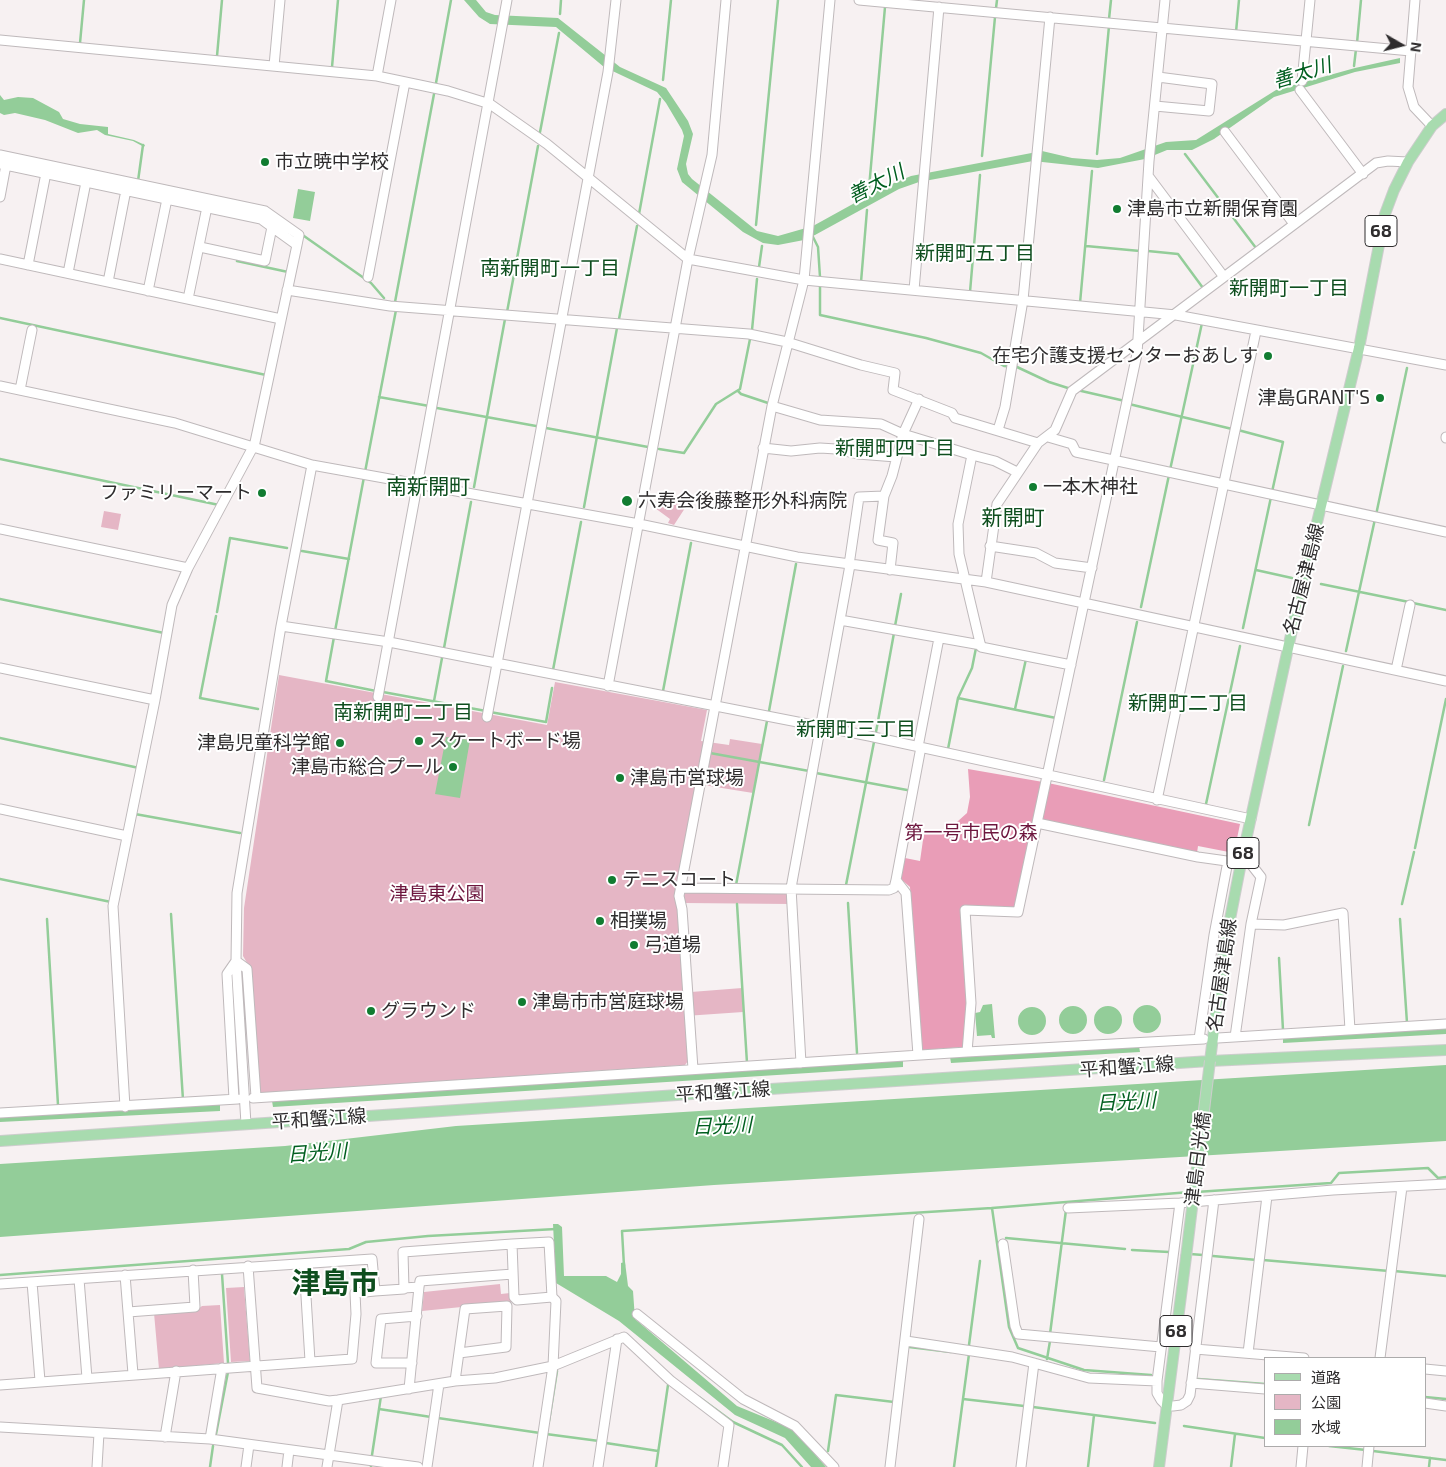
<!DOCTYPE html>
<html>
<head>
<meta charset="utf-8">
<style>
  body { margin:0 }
  #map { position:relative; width:1446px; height:1467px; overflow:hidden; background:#f7f1f2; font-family:"Exo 2","Noto Sans JP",sans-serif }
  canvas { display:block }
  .legend { position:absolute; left:1264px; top:1357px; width:162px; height:90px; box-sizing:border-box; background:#fff; border:1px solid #acabab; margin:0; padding:6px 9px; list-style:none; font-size:15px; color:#2f2d2e }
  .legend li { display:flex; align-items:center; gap:10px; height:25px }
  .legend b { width:25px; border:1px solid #acabab }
  .north { position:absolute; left:1376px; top:20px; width:50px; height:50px; -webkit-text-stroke:4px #fff; paint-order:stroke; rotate:98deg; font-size:14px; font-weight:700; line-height:20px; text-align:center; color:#2f2d2e }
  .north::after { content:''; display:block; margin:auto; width:18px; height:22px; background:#2f2d2e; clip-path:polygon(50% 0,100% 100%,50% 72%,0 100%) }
</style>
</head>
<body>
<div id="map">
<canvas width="1446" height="1467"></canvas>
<ul class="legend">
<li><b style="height:6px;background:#a8dbaf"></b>道路</li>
<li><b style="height:14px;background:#e5b6c5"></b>公園</li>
<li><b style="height:14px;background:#93cd99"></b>水域</li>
</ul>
<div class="north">N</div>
</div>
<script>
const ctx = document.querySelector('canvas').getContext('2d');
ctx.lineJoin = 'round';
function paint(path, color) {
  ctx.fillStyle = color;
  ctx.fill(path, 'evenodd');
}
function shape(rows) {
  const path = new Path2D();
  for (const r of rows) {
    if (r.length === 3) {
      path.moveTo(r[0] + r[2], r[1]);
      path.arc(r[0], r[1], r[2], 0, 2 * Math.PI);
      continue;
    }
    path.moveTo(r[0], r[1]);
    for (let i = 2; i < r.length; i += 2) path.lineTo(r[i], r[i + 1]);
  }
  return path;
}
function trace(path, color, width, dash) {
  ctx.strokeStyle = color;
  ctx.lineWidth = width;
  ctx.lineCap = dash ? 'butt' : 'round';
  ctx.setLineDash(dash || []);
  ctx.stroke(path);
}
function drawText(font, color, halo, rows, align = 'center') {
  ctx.font = font + ' "Exo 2","Noto Sans JP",sans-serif';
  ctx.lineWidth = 4;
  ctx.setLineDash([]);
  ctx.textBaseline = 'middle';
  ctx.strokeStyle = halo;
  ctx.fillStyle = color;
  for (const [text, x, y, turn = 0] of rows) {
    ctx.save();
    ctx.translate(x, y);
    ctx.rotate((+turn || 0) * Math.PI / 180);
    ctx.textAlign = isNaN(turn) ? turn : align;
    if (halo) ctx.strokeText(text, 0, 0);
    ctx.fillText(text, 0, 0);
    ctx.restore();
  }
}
const green = shape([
  [667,491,687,505,674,525,668,523,670,519,655,508],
  [104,511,121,514,118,530,101,527],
  [279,675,547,725,555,682,707,710,701,741,729,745,730,739,762,744,753,793,697,784,678,884,789,891,789,904,685,903,678,914,683,982,691,992,742,988,743,1012,685,1016,688,1061,685,1065,258,1093,250,968,243,956,244,908],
  [500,1284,501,1294,510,1293,511,1302,422,1311,424,1292],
  [244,1287,250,1361,231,1362,226,1288],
  [220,1305,224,1363,159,1369,154,1313,197,1310,202,1306]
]);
const forest = shape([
  [968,769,1043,782,1016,909,962,907,968,993,965,1047,922,1050,920,1047,910,887,901,879,905,858,920,861,924,833,948,830,967,813,970,797],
  [1048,783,1240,824,1234,853,1198,846,1197,853,1041,819]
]);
const water = shape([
  [464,0,476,0,486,12,495,15,558,18,620,67,666,88,688,121,693,134,686,164,688,174,692,179,757,231,778,236,813,226,880,189,911,176,1042,151,1072,158,1097,160,1120,158,1166,142,1196,140,1276,90,1355,68,1400,58,1400,63,1355,72,1274,97,1214,139,1192,150,1167,150,1145,159,1098,168,1033,161,919,182,899,189,815,235,804,240,778,245,763,243,743,232,682,182,677,169,684,136,682,130,666,103,657,92,604,67,556,27,490,24,479,17],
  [0,95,4,100,18,97,33,98,59,112,63,119,80,124,108,127,108,134,134,140,145,145,144,147,133,141,105,135,97,130,78,133,45,120,15,113,4,115,0,113],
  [298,189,315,192,310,221,293,218],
  [446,737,470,740,460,798,435,794],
  [992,1004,995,1038,992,1038,991,1035,977,1036,975,1013,980,1012,983,1005],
  [1147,1019,14],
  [1108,1020,14],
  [1073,1020,14],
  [1032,1021,14],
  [1446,1028,1446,1034,1283,1043,1283,1037],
  [1139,1046,1140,1052,951,1063,950,1057],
  [903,1060,903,1067,273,1107,272,1101],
  [1446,1065,1446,1141,714,1185,0,1237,0,1164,285,1146,456,1126],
  [220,1104,220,1111,0,1122,0,1116],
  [553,1224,558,1224,562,1227,564,1276,606,1276,617,1282,621,1274,621,1263,625,1262,628,1286,633,1291,635,1319,737,1406,793,1429,826,1467,811,1467,785,1438,735,1415,619,1321,556,1283]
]);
const stream = shape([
  [996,8,997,0],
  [560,14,561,0],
  [1109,19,1111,0],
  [1236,32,1239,0],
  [80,43,84,0],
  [1357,43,1361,0],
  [217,56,222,0],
  [1354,66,1356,49],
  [332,67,338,0],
  [663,80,671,0],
  [436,83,451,0],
  [540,132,559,33],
  [1097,154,1109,26],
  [1185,154,1256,248],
  [982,156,995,17],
  [138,181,143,145],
  [869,188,885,7],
  [639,214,660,99],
  [756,225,778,0],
  [811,233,818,247,820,277],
  [304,236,371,283,384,298],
  [1086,246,1140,251],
  [1148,251,1178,254,1203,288],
  [237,261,288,272],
  [759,267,762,246],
  [861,282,867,210],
  [820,285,820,315,926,338,981,353,1004,366,1017,367,1049,382,1071,389],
  [970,292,980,175],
  [395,302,434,94],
  [1080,303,1092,171],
  [507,312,538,146],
  [0,318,266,375],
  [619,319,637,226],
  [752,330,757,279],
  [1077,390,1125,401],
  [738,391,741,394,768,403],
  [379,397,429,406],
  [1129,404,1232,429],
  [437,408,536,426],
  [546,428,648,447],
  [1238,430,1283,442,1272,492],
  [659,449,684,453,716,404,740,389,750,339],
  [0,459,219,505],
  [1170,470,1202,323],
  [365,472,396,310],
  [474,487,505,319],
  [584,507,617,328],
  [1376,515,1407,368],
  [302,551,349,559],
  [1256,570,1292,578],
  [1321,584,1409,602],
  [0,599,164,633],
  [1413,603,1446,610],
  [1141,607,1169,475],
  [217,612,230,538,287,548],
  [216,616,200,698,258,709],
  [895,626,901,594],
  [1243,628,1271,497],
  [335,631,364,477],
  [334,637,326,681,376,691],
  [444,648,471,502],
  [1346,651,1375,519],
  [553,670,581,522],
  [663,691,691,543],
  [383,692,486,711],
  [958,698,1056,718],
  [434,701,442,658],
  [1015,709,1026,659],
  [769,711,796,564],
  [490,712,546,722,552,688],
  [876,732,894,633],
  [0,738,139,768],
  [948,749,958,698,972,668,976,648],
  [710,753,809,771],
  [816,773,907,790],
  [1104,780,1137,622],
  [1206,804,1240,646],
  [135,814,240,833],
  [1309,825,1343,666],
  [1415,848,1446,699],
  [0,879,111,902],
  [736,885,767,721],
  [846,885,874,742],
  [848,903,857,1053],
  [737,904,747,1063],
  [1402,904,1414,852],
  [171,914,183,1100],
  [47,919,58,1105],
  [1400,919,1407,1023],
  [1279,958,1283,1030],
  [1196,1192,1331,1183,1339,1173,1428,1168,1438,1178,1446,1177],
  [992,1208,1009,1327,1018,1348,1084,1370,1151,1375],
  [1006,1238,1125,1249],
  [1132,1250,1169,1252],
  [1190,1254,1203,1255],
  [1213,1256,1257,1260],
  [1263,1260,1389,1271],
  [624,1266,622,1231,992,1208,1190,1192],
  [1394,1271,1446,1276],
  [222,1274,228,1363],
  [0,1275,349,1249,366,1242,428,1236,556,1229],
  [1050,1334,1066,1210],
  [969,1345,980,1261],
  [909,1347,951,1352],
  [966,1354,969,1354,963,1399,1024,1406],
  [1047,1359,1050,1341],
  [1198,1379,1265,1384],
  [699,1397,733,1422,782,1445,802,1467],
  [1425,1397,1446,1399],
  [1033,1407,1155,1423],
  [379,1409,431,1417],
  [438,1418,540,1433],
  [549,1421,557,1371],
  [1184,1426,1265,1438],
  [216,1434,228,1372],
  [546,1434,599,1441],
  [606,1443,658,1451],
  [1329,1446,1366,1450],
  [828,1451,836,1395,894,1402,894,1400],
  [1373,1451,1446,1460],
  [372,1455,381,1396],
  [210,1467,213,1446],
  [371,1467,371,1466],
  [656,1467,668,1385],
  [954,1467,963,1399],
  [1088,1467,1094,1415],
  [1231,1467,1235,1434],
  [1429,1467,1430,1458]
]);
const minor = shape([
  [859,0,1411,51],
  [1415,0,1408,87,1414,107,1432,126],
  [0,40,377,76,448,91,490,104,547,144,688,259,804,280,1176,315,1446,365],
  [274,66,280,0],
  [377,76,391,0],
  [1302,81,1310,0],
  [1300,90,1363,174],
  [1155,106,1209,111,1212,84,1158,77],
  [1225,132,1294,224],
  [0,155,265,211,299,235,297,245],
  [0,164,261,219,297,245,254,447],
  [1149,177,1224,277],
  [0,197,6,165],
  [200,247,265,261,272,227],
  [0,259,281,319],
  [28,265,46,173],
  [68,273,86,182],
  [368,277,405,82],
  [108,282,126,190],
  [287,290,390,306,749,334,787,342,861,365,895,373,893,390,952,413,955,418,1038,443],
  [914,290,939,7],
  [148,291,167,199],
  [188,299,207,207],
  [0,386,175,423,312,465,639,524,797,557,986,582,1446,681],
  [20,390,32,330],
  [772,406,820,420,881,424,903,434,972,455,958,524,959,554,981,647,1071,665],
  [998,430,1005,407,1023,300,1050,17],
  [1048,437,1072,444,1076,452,1446,532],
  [1446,438,1446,437],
  [763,448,791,451,820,448,836,449,858,454,896,457],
  [972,455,995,461,1017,472],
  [0,529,188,568],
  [990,546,1036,553,1055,563,1092,568],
  [849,565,859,497,884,496],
  [890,570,893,543,878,540,884,496,892,476,903,434,919,399],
  [986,582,997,504,1038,443,1055,430,1072,391,1376,163,1388,161,1408,162],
  [840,620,850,565],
  [281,626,389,642,869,736,1251,819],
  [0,668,155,700],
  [1396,670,1410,605],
  [608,686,688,259,712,155,726,0],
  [378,697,507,0],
  [487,717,608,72,616,0],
  [918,747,939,638],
  [1157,800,1256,331],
  [0,809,127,836],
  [1037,823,1198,857,1241,863],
  [681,888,889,890,894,888,896,880],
  [1251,924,1284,925,1343,913,1350,1030],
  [236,961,247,969,256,1097],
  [1235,1037,1251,924,1261,877,1243,854],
  [1218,1038,1446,1024],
  [1199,1039,1214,935,1228,861],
  [967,1052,971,1003,965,910,1018,912,1137,354,1149,161,1165,0],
  [918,1055,906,893,896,880,921,747],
  [801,1063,791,888,840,620,981,645],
  [693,1069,682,909,679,896,772,406,804,280,830,0],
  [253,1098,967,1052,1204,1039],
  [234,1099,227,974,236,961],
  [125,1107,113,906,155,700,172,605,188,568,253,447],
  [0,1113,238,1099],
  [246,1124,236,961,237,893,281,626,312,465],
  [1180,1203,1157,1381,1157,1393,1161,1400,1167,1406,1173,1406,1181,1405,1187,1401,1190,1395,1214,1200],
  [1068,1208,1180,1203,1333,1190,1446,1184],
  [512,1244,549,1242,552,1297,556,1301,553,1366,538,1467],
  [1003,1244,1015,1326,1018,1334,1161,1347],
  [304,1264,310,1361],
  [248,1266,257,1388,329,1401,338,1400,455,1381,495,1378,553,1366,624,1337,670,1380,729,1425,723,1467],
  [125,1275,133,1374],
  [79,1279,87,1378],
  [32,1282,40,1381],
  [0,1284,372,1259,375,1291,404,1289,403,1252,512,1244,514,1297,517,1300,552,1297],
  [404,1288,419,1287,420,1281,513,1274],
  [128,1312,195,1307,193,1270],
  [637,1314,743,1399,795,1426,834,1467],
  [906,1341,1012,1357,1089,1378,1157,1381],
  [1195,1349,1304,1358],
  [1248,1353,1267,1196],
  [1380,1358,1402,1187],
  [412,1363,376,1363,381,1319,417,1316],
  [1425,1369,1446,1371],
  [455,1381,465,1309,507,1306,506,1347,459,1353],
  [1191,1383,1265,1389],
  [0,1385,352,1359,356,1314,355,1293,375,1291],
  [409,1389,419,1287],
  [1425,1403,1446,1406],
  [0,1427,210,1439,418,1467],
  [165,1437,176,1371],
  [210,1439,222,1368],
  [97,1467,99,1433],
  [246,1467,249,1445],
  [287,1467,289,1450],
  [327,1467,338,1400],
  [427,1467,439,1384],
  [598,1467,617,1339],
  [890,1467,919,1219],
  [1021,1467,1034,1363],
  [1301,1467,1303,1446],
  [1367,1467,1369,1446]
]);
const major = shape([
  [1210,1061,1224,950,1241,863,1301,589,1359,348,1385,214,1394,190,1408,162,1432,126,1446,114],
  [0,1141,692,1094,1210,1061,1446,1050],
  [1159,1467,1186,1257]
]);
const majorBridge = shape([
  [1186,1257,1210,1061]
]);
const markers = [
  [265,162,5,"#117c31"],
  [1117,209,5,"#117c31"],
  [1268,356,5,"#117c31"],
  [1380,398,5,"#117c31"],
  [1033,487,5,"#117c31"],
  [262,493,5,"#117c31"],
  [627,501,6,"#117c31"],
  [419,741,5,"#117c31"],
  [340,743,5,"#117c31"],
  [453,767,5,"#117c31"],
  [620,778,5,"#117c31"],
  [612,880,5,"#117c31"],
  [600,921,5,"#117c31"],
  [634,945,5,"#117c31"],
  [522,1002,5,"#117c31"],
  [371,1011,5,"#117c31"]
];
const shields = [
  [1381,231,32],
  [1243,853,32],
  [1176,1331,32]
];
const shieldNames = [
  ["68",1381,231],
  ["68",1243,853],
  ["68",1176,1331]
];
const poiNames = [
  ["市立暁中学校",275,162],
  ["津島市立新開保育園",1127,209],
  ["在宅介護支援センターおあしす",1258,356,"right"],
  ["津島GRANT'S",1370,398,"right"],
  ["一本木神社",1043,487],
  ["ファミリーマート",252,493,"right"],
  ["六寿会後藤整形外科病院",638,501],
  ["スケートボード場",429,741],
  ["津島児童科学館",330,743,"right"],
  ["津島市総合プール",443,767,"right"],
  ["津島市営球場",630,778],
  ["テニスコート",622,880],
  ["相撲場",610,921],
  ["弓道場",644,945],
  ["津島市市営庭球場",532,1002],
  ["グラウンド",381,1011]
];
const streetNames = [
  ["名古屋津島線",1304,579,-76],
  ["名古屋津島線",1222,975,-82],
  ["平和蟹江線",1127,1067,-4],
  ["平和蟹江線",723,1092,-4],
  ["平和蟹江線",319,1119,-4],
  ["津島日光橋",1198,1159,-83]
];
const parkNames = [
  ["第一号市民の森",971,833],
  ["津島東公園",437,894]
];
const waterNames = [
  ["善太川",1302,73,-17],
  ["善太川",876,184,-27],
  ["日光川",1126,1102,-3],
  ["日光川",722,1126,-2],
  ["日光川",317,1153,-4]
];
const neighbourhoodNames = [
  ["新開町五丁目",975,253],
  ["南新開町一丁目",550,268],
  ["新開町一丁目",1289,288],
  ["新開町四丁目",895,448],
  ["新開町二丁目",1188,703],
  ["南新開町二丁目",403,712],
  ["新開町三丁目",856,729]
];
const quarterNames = [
  ["南新開町",428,487],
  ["新開町",1013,518]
];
const townNames = [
  ["津島市",335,1283]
];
paint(green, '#e5b6c5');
paint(forest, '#e99db7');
paint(water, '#93cd99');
trace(stream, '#93cd99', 2.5);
trace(minor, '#bfb9bb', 11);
trace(major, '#cdcdcd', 12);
trace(minor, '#fff', 9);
trace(major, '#a8dbaf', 10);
trace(majorBridge, '#cdcdcd', 12, []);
trace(majorBridge, '#a8dbaf', 10);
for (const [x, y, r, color] of markers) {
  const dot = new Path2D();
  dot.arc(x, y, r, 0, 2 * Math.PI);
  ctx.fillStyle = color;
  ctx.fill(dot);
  trace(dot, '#fff', 2);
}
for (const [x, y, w] of shields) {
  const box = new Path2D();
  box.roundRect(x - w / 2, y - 15.5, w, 31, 4);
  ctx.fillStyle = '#fff';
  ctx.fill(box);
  trace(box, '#2f2d2e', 1);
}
drawText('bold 18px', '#2f2d2e', null, shieldNames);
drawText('19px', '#2f2d2e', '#fff', poiNames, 'left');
drawText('19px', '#2f2d2e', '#fff', streetNames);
drawText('19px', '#6d163e', '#fff', parkNames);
drawText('italic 20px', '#005e1f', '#fff', waterNames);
drawText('20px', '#0e4e1e', '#fff', neighbourhoodNames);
drawText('21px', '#0e4e1e', '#fff', quarterNames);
drawText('bold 29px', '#0e4e1e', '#fff', townNames);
</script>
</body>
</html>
